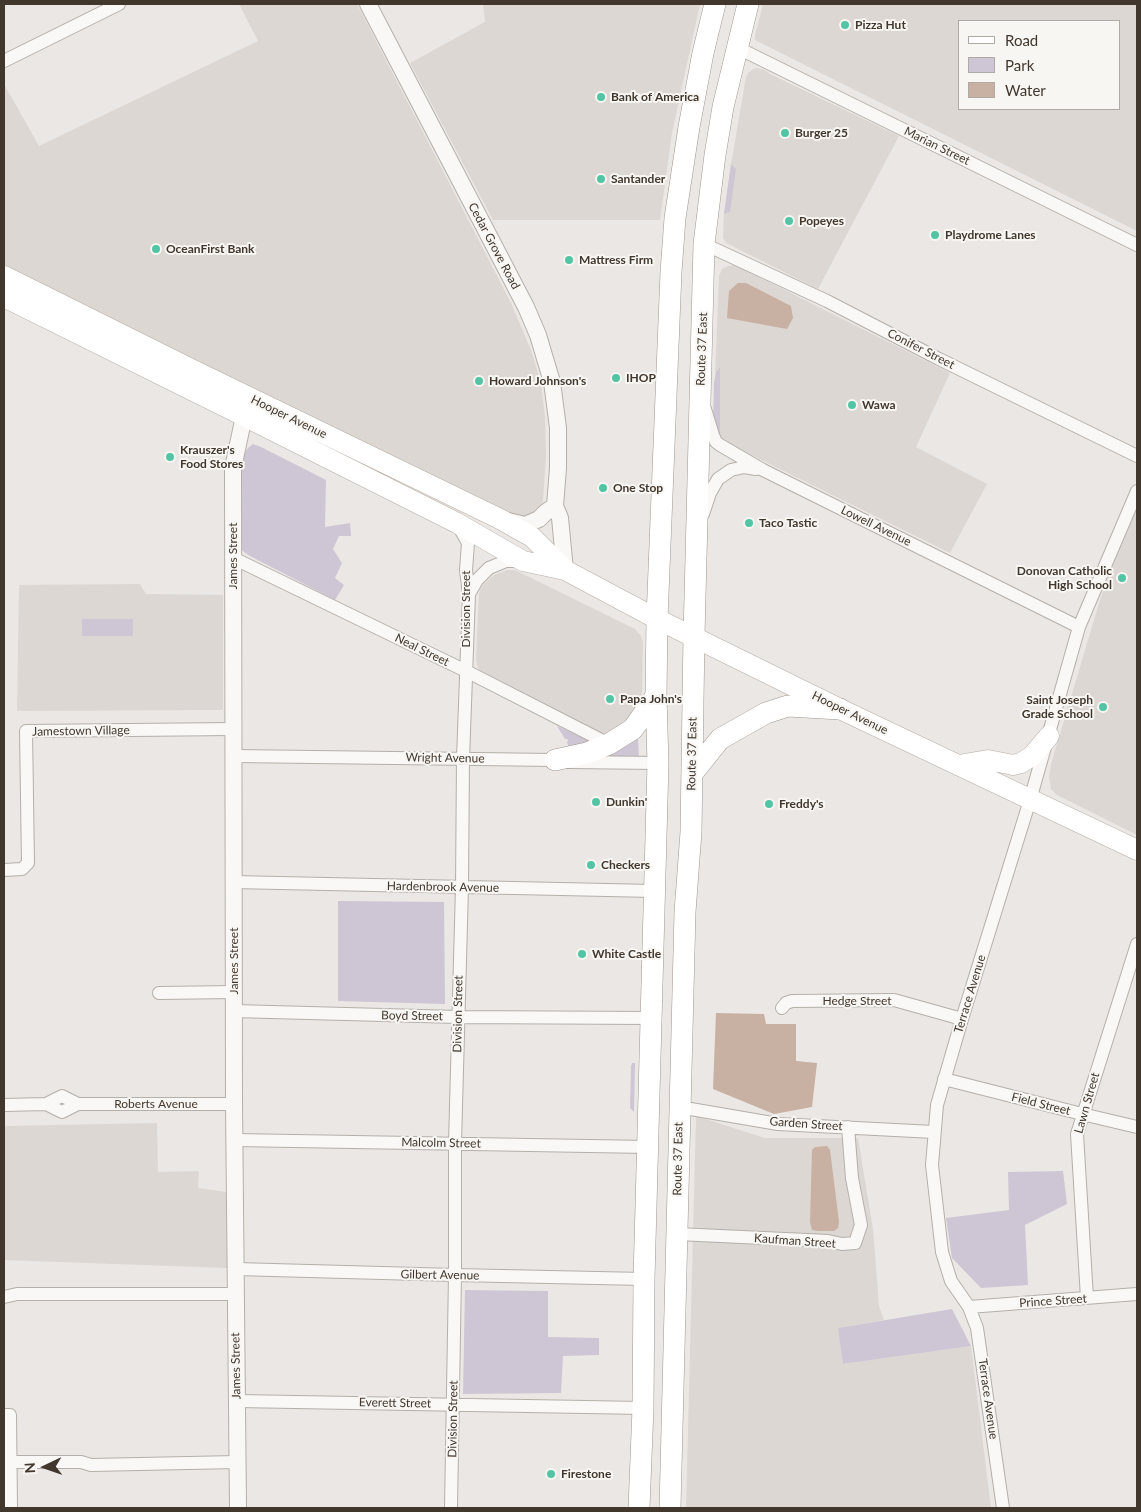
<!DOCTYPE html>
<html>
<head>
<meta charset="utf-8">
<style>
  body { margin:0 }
  #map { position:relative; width:1141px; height:1512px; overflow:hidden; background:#ebe7e4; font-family:Lato,sans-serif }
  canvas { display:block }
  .frame { position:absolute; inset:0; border:5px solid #42372d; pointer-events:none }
  .legend { position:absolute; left:958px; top:20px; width:162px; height:90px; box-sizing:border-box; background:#f8f6f3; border:1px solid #afaaa4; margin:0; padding:6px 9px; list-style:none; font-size:15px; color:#42372d }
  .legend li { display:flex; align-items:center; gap:10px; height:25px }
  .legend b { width:25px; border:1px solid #afaaa4 }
  .north { position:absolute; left:20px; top:1442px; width:50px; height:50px; -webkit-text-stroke:4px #f8f6f3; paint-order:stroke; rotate:267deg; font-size:14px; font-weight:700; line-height:20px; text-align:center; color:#42372d }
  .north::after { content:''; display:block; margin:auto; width:18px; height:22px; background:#42372d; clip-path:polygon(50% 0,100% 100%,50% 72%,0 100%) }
</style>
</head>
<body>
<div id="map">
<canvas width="1141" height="1512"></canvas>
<div class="frame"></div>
<ul class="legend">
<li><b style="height:6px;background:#fff"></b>Road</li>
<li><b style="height:14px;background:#cec6d4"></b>Park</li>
<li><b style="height:14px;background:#c8b0a2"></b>Water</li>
</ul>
<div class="north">N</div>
</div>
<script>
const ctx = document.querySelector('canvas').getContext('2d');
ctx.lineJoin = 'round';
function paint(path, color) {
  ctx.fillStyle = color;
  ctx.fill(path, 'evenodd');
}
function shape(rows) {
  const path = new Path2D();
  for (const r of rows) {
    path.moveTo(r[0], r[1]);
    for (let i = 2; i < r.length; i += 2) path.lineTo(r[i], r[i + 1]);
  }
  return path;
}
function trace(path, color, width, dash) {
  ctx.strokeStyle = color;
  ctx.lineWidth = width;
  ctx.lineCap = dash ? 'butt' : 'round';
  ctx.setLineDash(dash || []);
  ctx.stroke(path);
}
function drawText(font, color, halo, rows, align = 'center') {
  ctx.font = font + ' Lato,sans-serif';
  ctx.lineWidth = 4;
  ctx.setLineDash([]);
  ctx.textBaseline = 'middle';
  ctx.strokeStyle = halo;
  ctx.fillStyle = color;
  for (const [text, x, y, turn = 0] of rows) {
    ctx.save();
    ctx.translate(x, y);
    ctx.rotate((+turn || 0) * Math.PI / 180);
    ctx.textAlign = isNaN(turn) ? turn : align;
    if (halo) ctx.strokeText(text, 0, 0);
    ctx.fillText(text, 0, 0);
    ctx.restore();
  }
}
const built = shape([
  [239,4,357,4,511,303,531,350,541,383,545,417,546,456,543,501,540,510,534,516,517,519,8,268,4,263,4,84,39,146,258,41],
  [483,4,700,4,672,133,660,220,493,220,410,63,485,22],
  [763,4,1137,4,1137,231,755,40,755,35],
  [960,21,1120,21,1120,109,960,109],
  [757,68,765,70,770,74,899,136,818,289,726,243,723,238,724,214,731,164,746,77,748,73,753,69],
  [733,265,739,267,950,373,916,447,987,484,950,553,719,439,713,427,719,276,722,269,728,266],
  [1137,506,1137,835,1057,795,1051,789,1049,777,1051,764,1100,600,1116,556],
  [507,570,515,570,635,629,641,636,643,642,642,693,640,706,617,733,604,734,594,730,484,676,478,668,476,660,479,593,482,586,492,576],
  [140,584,146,594,223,595,223,710,17,711,19,585],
  [696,1116,765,1138,858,1138,873,1229,879,1306,884,1320,839,1328,843,1364,971,1346,991,1508,686,1508],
  [157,1123,158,1172,199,1171,198,1188,226,1192,227,1268,4,1260,4,1126]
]);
const green = shape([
  [731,164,736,169,730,212,724,214],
  [720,367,720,434,719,439,713,427,714,383,716,373],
  [253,444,261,447,326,480,325,527,350,523,351,536,339,536,333,549,342,563,335,578,344,585,335,600,250,556,240,549,242,466,245,452,248,448],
  [82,619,133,619,133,636,82,636],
  [557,726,592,742,571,751,567,743,568,739,565,739],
  [638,738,639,757,605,757],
  [338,901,444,902,445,1004,338,1001],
  [632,1063,635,1063,634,1112,630,1108,631,1066],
  [1063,1171,1067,1204,1025,1225,1028,1285,981,1288,952,1258,946,1218,1009,1210,1008,1172],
  [465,1290,548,1291,548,1337,599,1338,599,1355,563,1356,561,1393,463,1394],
  [952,1309,971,1346,843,1364,838,1328]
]);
const water = shape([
  [738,283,746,283,791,306,793,318,787,329,727,318,729,291],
  [716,1013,764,1014,766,1024,796,1024,796,1061,817,1063,812,1107,774,1114,713,1089],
  [827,1146,830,1150,839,1222,838,1228,834,1231,818,1231,812,1230,810,1222,812,1150,815,1147]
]);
const minor = shape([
  [736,47,1137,245],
  [4,61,119,4],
  [704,244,827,301,939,359,1137,456],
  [705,409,713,435,716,442,720,445,763,470,1079,627],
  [703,514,710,493,718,479,731,470,744,467,756,469],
  [233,558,466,671,609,744],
  [469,594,477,580,489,568,506,561,519,561],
  [233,756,555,760,569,762,658,763],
  [4,870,22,869,28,863,26,731,233,729],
  [233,882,654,891],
  [159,993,234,992],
  [782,1008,786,1003,792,1001,894,1000,962,1019],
  [234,1011,458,1017,651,1018],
  [944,1079,1082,1114,1137,1127],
  [46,1104,62,1096,78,1104],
  [4,1105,46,1104,62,1112,78,1104,234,1104],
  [679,1107,778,1124,934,1132],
  [235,1140,648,1147],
  [677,1234,828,1241,842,1244,855,1243,861,1225,852,1178,848,1127],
  [236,1269,455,1275,644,1279],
  [4,1297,17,1294,235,1294],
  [1087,1298,1077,1134,1137,944],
  [969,1307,1137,1294],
  [237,1401,643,1408],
  [4,1415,10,1415,11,1508],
  [11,1462,81,1462,91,1465,237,1462],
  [451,1508,455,1275,455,1143,462,887,463,759,469,594,466,570,468,543,458,525],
  [1003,1508,977,1328,969,1307,951,1281,942,1252,932,1165,937,1105,962,1019,1030,800,1079,627,1137,491]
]);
const tertiary = shape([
  [368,4,526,307,538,335,552,382,558,428,558,468,555,506,560,518,565,570],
  [508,521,525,525,539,519,546,512,555,506],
  [238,1508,234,1104,233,468,244,416]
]);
const primary = shape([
  [4,276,193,370,500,519,532,537,565,570],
  [4,297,244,416,457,523,523,561,565,570,657,619,840,709,1137,850],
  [958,765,988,760,1013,765,1021,763,1032,756,1049,736]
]);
const trunk = shape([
  [555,760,587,753,609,744,633,729,656,696],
  [692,774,720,739,766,713,788,706,840,709],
  [639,1508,643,1408,644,1279,658,763,656,696,657,619,671,272,675,218,689,127,703,53,715,4],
  [670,1508,685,912,691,832,694,636,704,244,715,155,723,107,748,4]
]);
const markers = [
  [845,25,5,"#53c5a5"],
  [601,97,5,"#53c5a5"],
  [785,133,5,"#53c5a5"],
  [601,179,5,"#53c5a5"],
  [789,221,5,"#53c5a5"],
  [935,235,5,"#53c5a5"],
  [156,249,5,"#53c5a5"],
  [569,260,5,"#53c5a5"],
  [616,378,5,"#53c5a5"],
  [479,381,5,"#53c5a5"],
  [852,405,5,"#53c5a5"],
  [170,457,5,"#53c5a5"],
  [603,488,5,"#53c5a5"],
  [749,523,5,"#53c5a5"],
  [1122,578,5,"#53c5a5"],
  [610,699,5,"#53c5a5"],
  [1103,707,5,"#53c5a5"],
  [596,802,5,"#53c5a5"],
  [769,804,5,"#53c5a5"],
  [591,865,5,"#53c5a5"],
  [582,954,5,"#53c5a5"],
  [551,1474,5,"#53c5a5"]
];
const poiNames = [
  ["Pizza Hut",855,25],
  ["Bank of America",611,97],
  ["Burger 25",795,133],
  ["Santander",611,179],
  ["Popeyes",799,221],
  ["Playdrome Lanes",945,235],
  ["OceanFirst Bank",166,249],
  ["Mattress Firm",579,260],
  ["IHOP",626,378],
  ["Howard Johnson's",489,381],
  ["Wawa",862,405],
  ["Krauszer's",180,450],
  ["Food Stores",180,464],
  ["One Stop",613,488],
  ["Taco Tastic",759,523],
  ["Donovan Catholic",1112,571,"right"],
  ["High School",1112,585,"right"],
  ["Papa John's",620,699],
  ["Saint Joseph",1093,700,"right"],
  ["Grade School",1093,714,"right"],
  ["Dunkin'",606,802],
  ["Freddy's",779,804],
  ["Checkers",601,865],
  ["White Castle",592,954],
  ["Firestone",561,1474]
];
const streetNames = [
  ["Marian Street",937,146,26],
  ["Cedar Grove Road",494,246,62],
  ["Route 37 East",702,349,-88],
  ["Conifer Street",921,349,27],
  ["Hooper Avenue",289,417,26],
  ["Lowell Avenue",876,526,26],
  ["James Street",233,556,-90],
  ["Division Street",466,609,-90],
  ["Neal Street",422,650,26],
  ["Hooper Avenue",850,713,26],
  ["Jamestown Village",81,731,-1],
  ["Route 37 East",692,754,-89],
  ["Wright Avenue",445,758,1],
  ["Hardenbrook Avenue",443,887,1],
  ["James Street",234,961,-90],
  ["Terrace Avenue",970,994,-73],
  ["Hedge Street",857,1001],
  ["Division Street",458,1014,-89],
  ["Boyd Street",412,1016,1],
  ["Lawn Street",1087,1103,-74],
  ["Roberts Avenue",156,1104],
  ["Field Street",1041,1104,14],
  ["Garden Street",806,1124,4],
  ["Malcolm Street",441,1143,1],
  ["Route 37 East",678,1159,-89],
  ["Kaufman Street",795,1241,4],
  ["Gilbert Avenue",440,1275,1],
  ["Prince Street",1053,1301,-4],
  ["James Street",236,1366,-91],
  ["Terrace Avenue",988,1399,82],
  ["Everett Street",395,1403,1],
  ["Division Street",453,1419,-89]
];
paint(built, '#dcd7d2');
paint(green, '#cec6d4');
paint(water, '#c8b0a2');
trace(minor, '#b5afa9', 14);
trace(tertiary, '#b5afa9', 18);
trace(primary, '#b6aca4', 21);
trace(trunk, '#a0968c', 22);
trace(minor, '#f9f8f6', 12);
trace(tertiary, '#f9f8f6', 16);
trace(primary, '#fff', 20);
trace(trunk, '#fff', 21);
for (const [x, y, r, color] of markers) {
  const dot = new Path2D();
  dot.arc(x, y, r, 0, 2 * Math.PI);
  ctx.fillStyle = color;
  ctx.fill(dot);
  trace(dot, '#f8f6f3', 2);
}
drawText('bold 12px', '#42372d', '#f8f6f3', poiNames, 'left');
drawText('12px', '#42372d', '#f8f6f3', streetNames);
</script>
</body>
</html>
